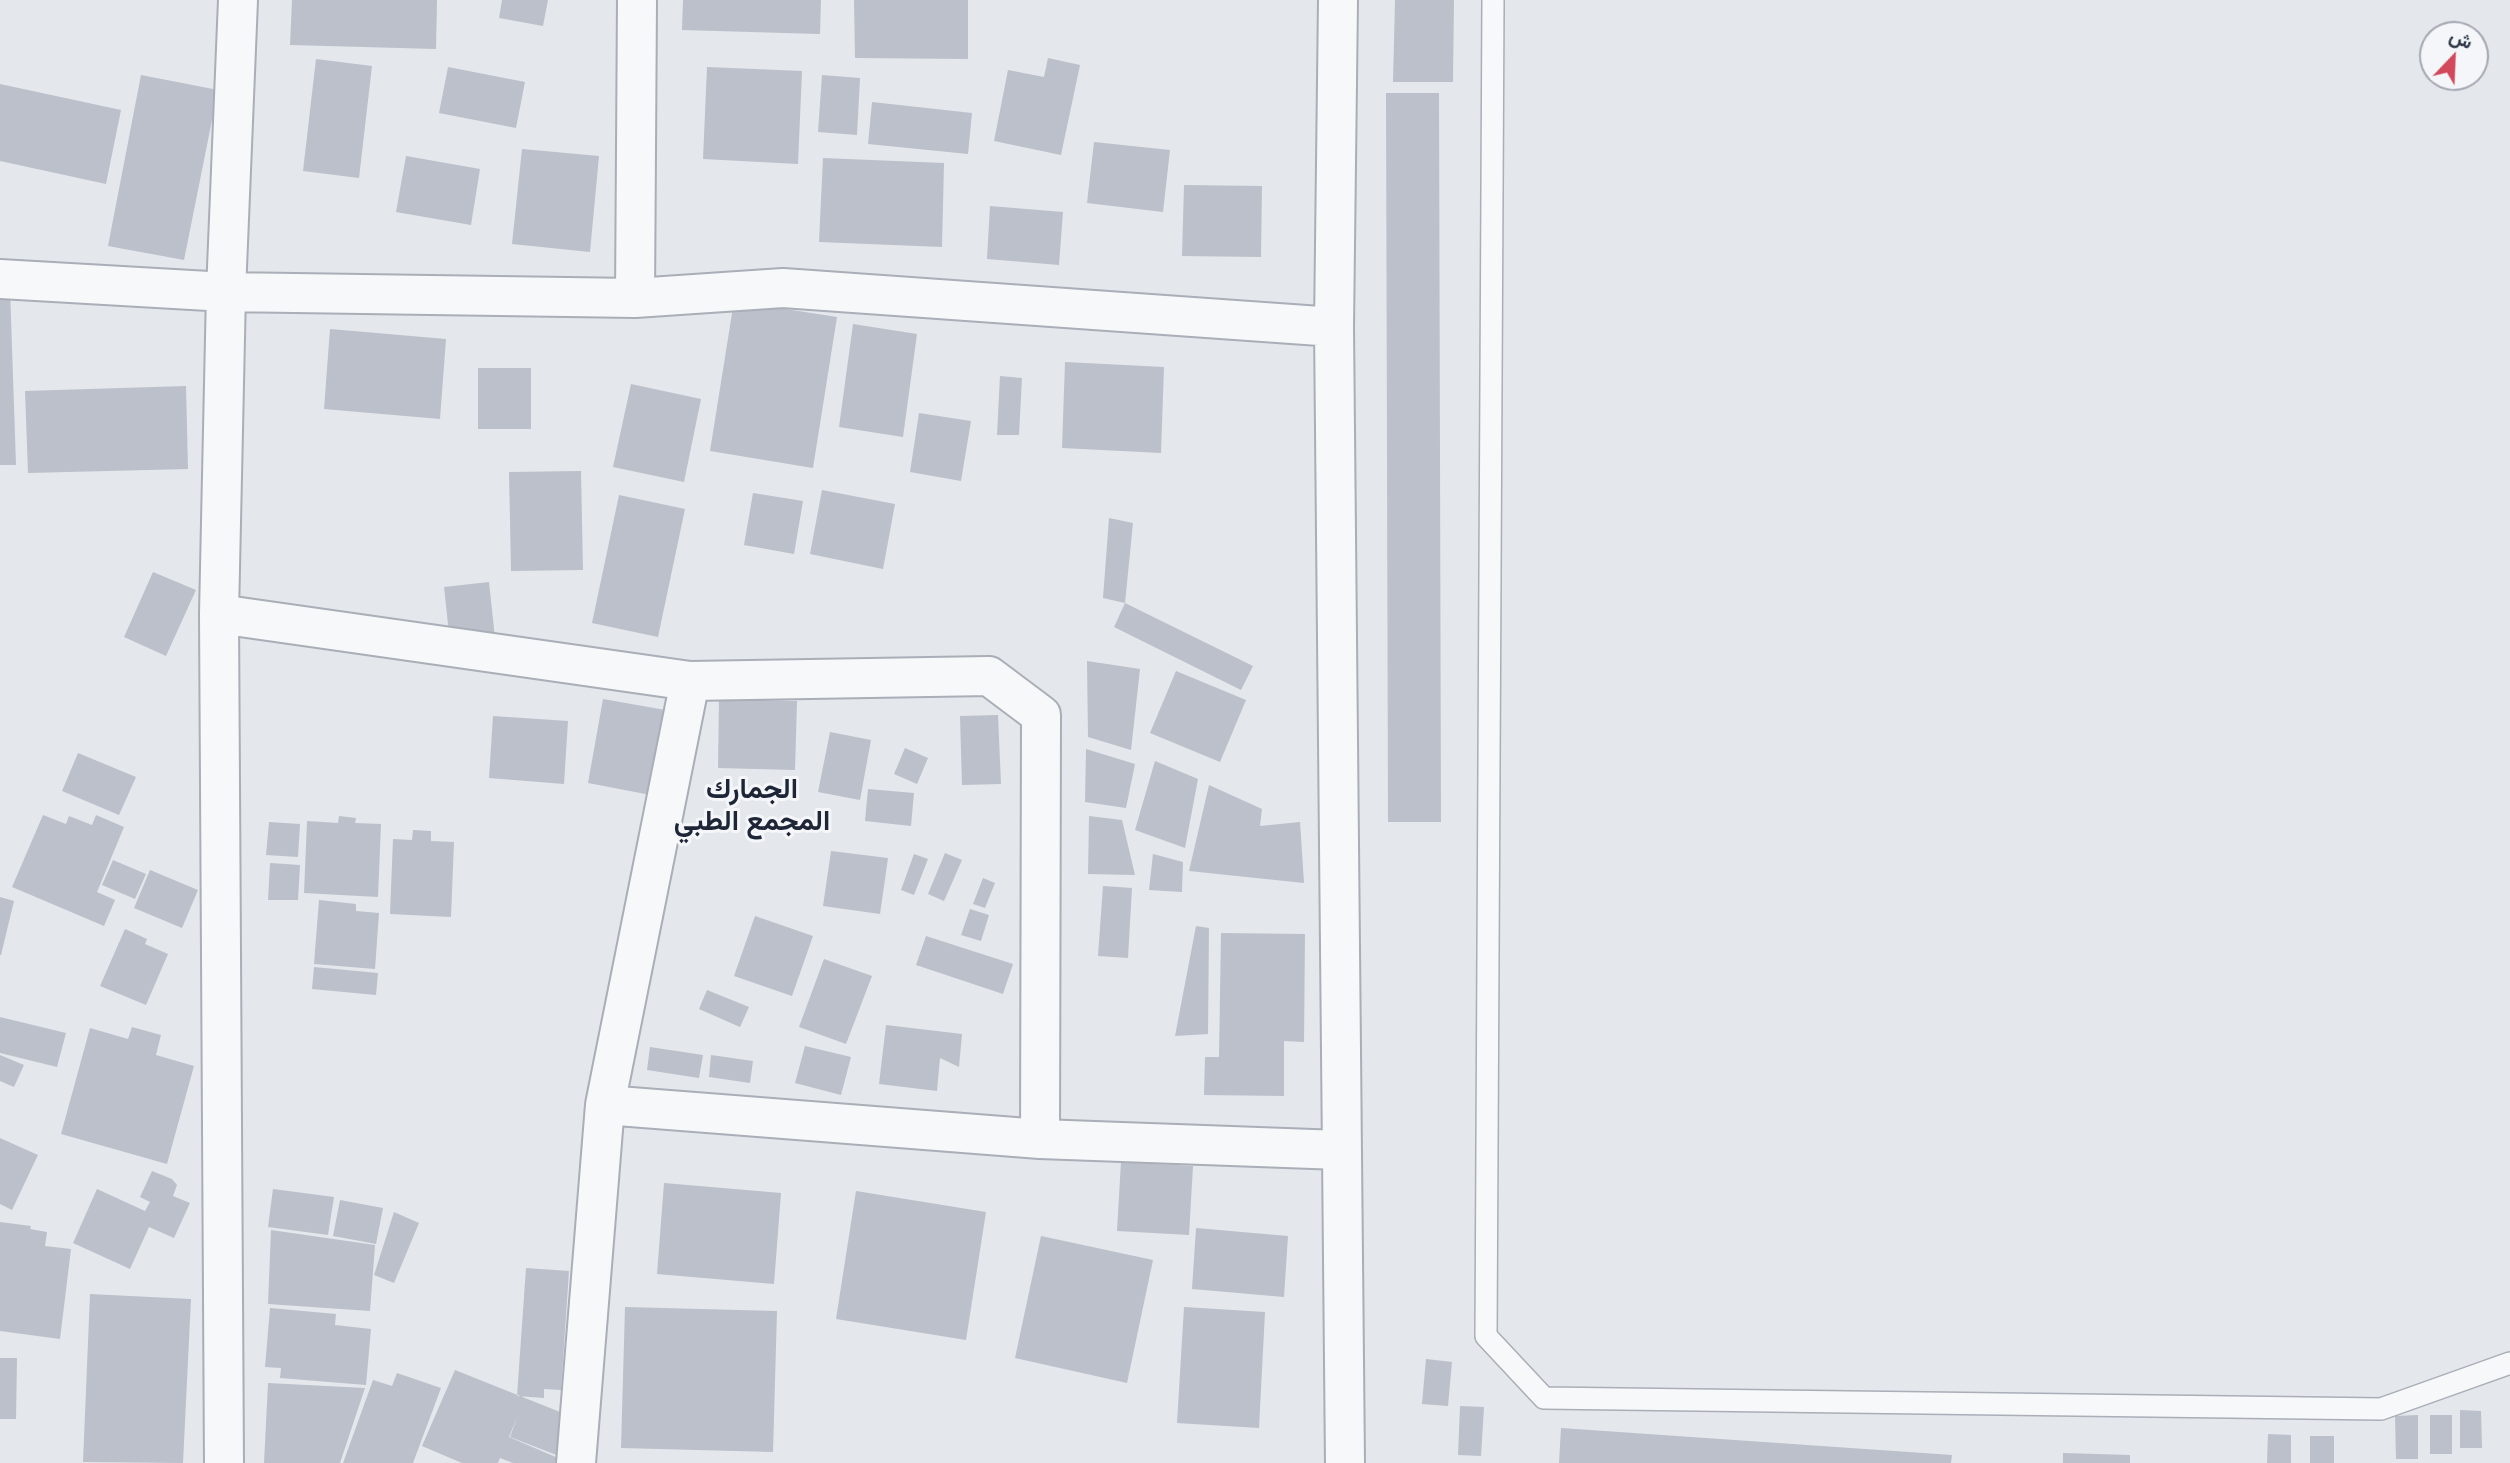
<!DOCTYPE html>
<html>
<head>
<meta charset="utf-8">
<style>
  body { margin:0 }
  #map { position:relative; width:2510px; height:1463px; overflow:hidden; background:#e4e7ec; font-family:"Noto Sans",Vazirmatn,sans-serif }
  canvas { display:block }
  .north { position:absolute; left:2419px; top:21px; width:70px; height:70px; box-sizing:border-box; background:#f4f6f9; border:2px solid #a4a8b1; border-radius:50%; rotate:23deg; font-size:19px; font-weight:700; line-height:28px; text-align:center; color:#2b3445 }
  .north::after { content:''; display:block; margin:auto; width:24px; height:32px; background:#d1495b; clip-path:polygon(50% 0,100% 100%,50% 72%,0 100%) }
</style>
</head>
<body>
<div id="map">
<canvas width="2510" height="1463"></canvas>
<div class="north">ش</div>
</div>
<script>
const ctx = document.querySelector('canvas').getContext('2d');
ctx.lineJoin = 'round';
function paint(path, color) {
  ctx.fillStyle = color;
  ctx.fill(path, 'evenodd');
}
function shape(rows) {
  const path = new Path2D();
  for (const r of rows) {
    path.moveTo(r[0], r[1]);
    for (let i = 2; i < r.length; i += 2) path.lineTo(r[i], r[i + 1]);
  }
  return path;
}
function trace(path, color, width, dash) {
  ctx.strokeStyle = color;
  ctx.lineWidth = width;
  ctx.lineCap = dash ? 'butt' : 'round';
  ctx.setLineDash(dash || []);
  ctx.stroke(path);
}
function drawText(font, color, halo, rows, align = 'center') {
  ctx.font = font + ' "Noto Sans",Vazirmatn,sans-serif';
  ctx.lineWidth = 6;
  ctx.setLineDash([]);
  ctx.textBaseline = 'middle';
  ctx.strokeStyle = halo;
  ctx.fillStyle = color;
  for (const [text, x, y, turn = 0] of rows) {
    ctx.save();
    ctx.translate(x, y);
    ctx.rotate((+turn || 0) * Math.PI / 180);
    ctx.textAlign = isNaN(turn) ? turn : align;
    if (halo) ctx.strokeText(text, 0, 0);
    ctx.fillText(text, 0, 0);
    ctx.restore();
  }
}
const building = shape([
  [292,0,437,0,436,49,290,45],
  [502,0,548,0,543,26,499,18],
  [683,0,821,0,820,34,682,30],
  [854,0,968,0,968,59,855,58],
  [1395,0,1454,0,1453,82,1393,82],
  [1048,58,1080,65,1061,155,994,141,1008,70,1044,77],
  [316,59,372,66,359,178,303,171],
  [448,67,525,82,516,128,439,113],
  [707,67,802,71,798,164,703,159],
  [141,75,218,90,184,260,108,246],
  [822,75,860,78,857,135,818,132],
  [0,84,121,110,106,184,0,161],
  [1386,93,1439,93,1441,822,1388,822],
  [872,102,972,113,968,154,868,144],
  [1094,142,1170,150,1163,212,1087,203],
  [522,149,599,156,590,252,512,244],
  [406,156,480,169,471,225,396,212],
  [823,158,944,163,942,247,819,242],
  [1184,185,1262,186,1261,257,1182,256],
  [990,206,1063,212,1059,265,987,259],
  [0,288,10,288,16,465,0,465],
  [734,301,837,317,813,468,710,451],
  [853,324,917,334,903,437,839,427],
  [330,329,446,339,440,419,324,409],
  [1065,362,1164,367,1161,453,1062,448],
  [478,368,531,368,531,429,478,429],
  [1000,376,1022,378,1019,435,997,435],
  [631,384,701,399,684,482,613,467],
  [186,386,188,469,28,473,25,391],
  [919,413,971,421,961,481,910,472],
  [581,471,583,570,511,571,509,472],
  [822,490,895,504,883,569,810,554],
  [753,493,803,501,794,554,744,545],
  [619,495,685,509,658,637,592,623],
  [1109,518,1133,523,1125,603,1103,598],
  [153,572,196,590,166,656,124,637],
  [489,582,495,638,450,643,444,587],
  [1125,603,1253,666,1241,690,1114,627],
  [1087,661,1140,669,1131,750,1088,737],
  [1176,671,1246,700,1220,762,1150,733],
  [603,699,671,711,656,796,588,783],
  [719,699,797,701,795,770,718,768],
  [998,715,1001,784,962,785,960,716],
  [493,716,568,721,564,784,489,778],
  [830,732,871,740,860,800,818,792],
  [905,748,928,758,917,784,894,774],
  [1086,749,1135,764,1126,808,1085,802],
  [78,753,136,777,119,815,62,791],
  [1155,761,1198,779,1185,848,1135,830],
  [1209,785,1262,809,1260,826,1300,822,1304,883,1189,871],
  [868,789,914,793,911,826,865,821],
  [43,815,66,824,69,816,92,825,96,815,124,827,97,892,115,900,104,926,12,887],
  [339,816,356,818,355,823,381,824,378,897,304,893,307,821,338,823],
  [1089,816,1122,820,1135,875,1088,874],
  [269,822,300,824,298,857,266,855],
  [413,830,431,831,431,841,454,842,451,917,390,914,393,839,412,840],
  [831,851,888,858,880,914,823,906],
  [945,853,962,860,944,901,928,894],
  [914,854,928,859,914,895,901,890],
  [1153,854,1183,862,1182,892,1149,890],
  [113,860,146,874,135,899,102,885],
  [270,863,300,865,298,900,268,900],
  [150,870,198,890,182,928,134,908],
  [983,878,995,883,985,908,973,904],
  [1103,886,1132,888,1128,958,1098,956],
  [0,897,14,901,1,955,0,955],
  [319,900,356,904,356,911,379,913,375,969,314,964],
  [970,909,989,915,981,941,961,935],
  [755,916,813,936,792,996,734,976],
  [1196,926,1209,928,1208,1034,1175,1036],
  [125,929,147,939,145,944,168,954,146,1005,100,986],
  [1221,933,1305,934,1304,1042,1284,1041,1284,1096,1204,1095,1205,1057,1219,1057],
  [926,936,1013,964,1003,994,916,965],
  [824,959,872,976,846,1044,799,1027],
  [314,967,378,973,376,995,312,989],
  [707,990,749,1007,740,1027,699,1009],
  [0,1017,66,1033,57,1067,0,1053],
  [886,1025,962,1034,959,1067,940,1058,937,1091,879,1084],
  [132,1027,161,1035,156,1055,194,1066,167,1164,61,1134,90,1028,128,1039],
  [805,1046,851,1057,841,1095,795,1083],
  [650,1047,703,1055,699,1078,647,1070],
  [0,1055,24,1065,14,1087,0,1081],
  [711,1055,753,1061,750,1083,709,1077],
  [0,1138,38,1155,12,1210,0,1204],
  [1121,1162,1193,1166,1189,1235,1117,1231],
  [152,1171,172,1179,177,1185,173,1196,190,1203,174,1238,149,1227,130,1269,73,1243,97,1189,145,1211,150,1202,140,1197],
  [664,1183,781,1193,774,1284,657,1274],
  [273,1189,334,1197,328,1235,268,1227],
  [856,1191,986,1212,966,1340,836,1319],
  [340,1200,383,1208,376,1244,333,1236],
  [394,1212,419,1223,394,1283,374,1275],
  [0,1222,31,1226,30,1229,47,1232,45,1246,71,1249,60,1339,0,1331],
  [1196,1228,1288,1236,1284,1297,1192,1289],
  [271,1230,375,1245,370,1311,268,1304],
  [1041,1236,1153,1260,1127,1383,1015,1358],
  [526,1268,569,1271,561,1390,544,1389,544,1398,517,1396],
  [90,1294,191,1299,183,1463,83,1462],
  [625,1307,777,1311,773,1452,621,1448],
  [1184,1307,1265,1312,1259,1428,1177,1423],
  [270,1308,336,1314,335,1325,371,1329,366,1385,280,1378,281,1368,265,1367],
  [0,1358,17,1358,16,1419,0,1419],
  [1426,1359,1452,1362,1448,1406,1422,1404],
  [455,1370,575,1418,559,1456,510,1437,518,1415,509,1437,558,1458,556,1463,513,1463,500,1458,498,1463,462,1463,422,1446],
  [397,1373,441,1388,413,1463,343,1463,373,1380,392,1386],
  [268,1383,365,1388,340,1463,264,1463],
  [1460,1406,1484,1407,1481,1456,1458,1455],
  [2460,1410,2481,1411,2482,1448,2460,1448],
  [2418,1415,2418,1459,2396,1459,2395,1416],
  [2430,1415,2452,1415,2452,1454,2430,1454],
  [1561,1428,1952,1455,1951,1463,1559,1463],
  [2268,1434,2291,1435,2291,1463,2267,1463],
  [2310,1436,2334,1436,2334,1463,2310,1463],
  [2063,1453,2130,1455,2130,1463,2063,1463]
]);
const lane = shape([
  [1493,0,1486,1336,1544,1398,2381,1409,2510,1363]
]);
const street = shape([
  [1338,0,1334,327,1345,1463],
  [0,279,226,292,635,298,783,288,1334,327],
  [635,298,637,0],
  [219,614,690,681,989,676,1041,715,1040,1139],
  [605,1105,1040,1139,1340,1150],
  [224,1463,219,614,226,292,238,0],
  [576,1463,605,1105,690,681]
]);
const districtNames = [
  ["الجمارك",752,790],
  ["المجمع الطبي",752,822]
];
paint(building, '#bbc0ca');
trace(lane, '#a9aeb7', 24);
trace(street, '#a9aeb7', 42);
trace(lane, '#f7f8fa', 21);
trace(street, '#f7f8fa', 38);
drawText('bold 28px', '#1d2536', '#f4f6f9', districtNames);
</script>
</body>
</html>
